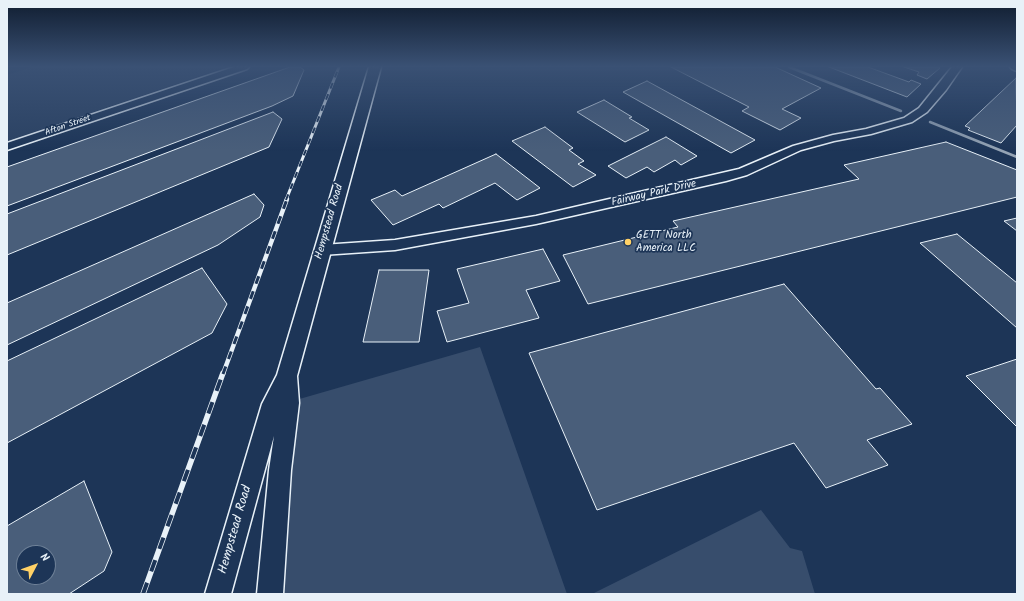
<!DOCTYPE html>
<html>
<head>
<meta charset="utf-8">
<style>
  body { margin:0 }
  #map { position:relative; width:1024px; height:601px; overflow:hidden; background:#1d3557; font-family:Kalam,sans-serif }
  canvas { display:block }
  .frame { position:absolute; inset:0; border:8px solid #e8f1f8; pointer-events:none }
  .north { position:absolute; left:16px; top:545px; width:40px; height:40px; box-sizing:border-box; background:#1d3557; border:1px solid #6e8097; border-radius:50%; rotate:49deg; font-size:11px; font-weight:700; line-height:16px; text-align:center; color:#e8f1f8 }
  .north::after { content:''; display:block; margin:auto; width:14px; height:18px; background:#ffd166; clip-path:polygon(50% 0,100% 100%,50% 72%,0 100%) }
</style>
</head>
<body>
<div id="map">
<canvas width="1024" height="601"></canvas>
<div class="frame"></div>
<div class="north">N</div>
</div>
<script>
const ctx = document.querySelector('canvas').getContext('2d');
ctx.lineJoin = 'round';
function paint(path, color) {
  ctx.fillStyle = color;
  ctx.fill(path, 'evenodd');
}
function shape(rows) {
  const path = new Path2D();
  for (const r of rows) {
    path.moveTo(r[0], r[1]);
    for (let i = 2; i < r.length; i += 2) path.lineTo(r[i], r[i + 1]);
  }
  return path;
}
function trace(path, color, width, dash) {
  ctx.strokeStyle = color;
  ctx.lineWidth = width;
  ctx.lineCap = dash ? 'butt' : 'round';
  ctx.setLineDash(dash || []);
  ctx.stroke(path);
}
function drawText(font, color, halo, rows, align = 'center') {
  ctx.font = font + ' Kalam,sans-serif';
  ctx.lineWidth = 3.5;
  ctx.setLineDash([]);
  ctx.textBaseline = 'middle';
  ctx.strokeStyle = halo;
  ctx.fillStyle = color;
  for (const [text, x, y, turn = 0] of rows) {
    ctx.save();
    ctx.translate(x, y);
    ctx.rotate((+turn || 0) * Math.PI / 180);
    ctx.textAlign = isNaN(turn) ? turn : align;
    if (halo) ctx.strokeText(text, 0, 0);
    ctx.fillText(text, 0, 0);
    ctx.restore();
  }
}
const built = shape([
  [32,67,227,67,7,141,7,75]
]);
const green = shape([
  [480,347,567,594,284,594,283,584,296,400],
  [761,510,790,548,802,551,815,594,592,594]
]);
const stream = shape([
  [789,67,901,111],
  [930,122,1017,157]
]);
const building = shape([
  [290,67,300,67,304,70,293,96,272,106,7,206,7,167,290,67],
  [671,67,775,67,821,88,782,109,801,118,780,130,742,111,749,107,671,67],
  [829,67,868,67,909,82,911,80,921,84,907,97,829,67],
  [904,67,939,67,940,68,927,79,917,75,919,72,904,67],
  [1016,78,1017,125,1001,143,968,130,970,128,965,126,1016,78],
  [647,81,755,140,731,153,623,92,647,81],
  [604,100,632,117,629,118,649,130,625,142,577,112,604,100],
  [273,112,282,119,269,147,7,255,7,214,273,112],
  [545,127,573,148,569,150,584,161,578,164,596,175,573,187,512,141,545,127],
  [666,137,697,156,681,165,675,160,654,172,647,167,626,178,608,166,666,137],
  [946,142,1017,170,1017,197,588,304,563,255,678,227,673,221,859,179,844,165,946,142],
  [496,154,540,188,517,200,495,183,443,208,439,204,393,225,371,200,395,190,402,196,496,154],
  [254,194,264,205,260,217,218,245,7,345,7,303,254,194],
  [1017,218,1017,231,1004,221,1017,218],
  [957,234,1017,283,1017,328,920,243,957,234],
  [543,249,560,281,526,290,539,318,447,342,437,311,469,303,457,269,543,249],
  [202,268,227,304,212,333,7,443,7,361,202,268],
  [379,270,429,270,419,342,363,342,379,270],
  [784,284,876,389,880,388,912,424,867,440,888,465,826,488,794,443,597,510,529,353,784,284],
  [1017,359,1017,427,966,376,1017,359],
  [84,481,112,552,104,571,69,594,7,594,7,526,84,481],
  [24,553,48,553,48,577,24,577,24,553]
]);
const minor = shape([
  [234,67,249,67,247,69,7,150,7,143,234,67],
  [952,67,962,67,946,90,927,112,912,122,871,134,834,141,801,150,747,175,726,181,536,224,395,250,322,255,317,253,315,250,317,247,322,245,395,240,536,216,739,169,793,146,833,135,866,129,904,118,919,108,952,67],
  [1010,67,1017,67,1017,71,1012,69,1010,67]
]);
const major = shape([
  [369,67,381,67,297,376,299,403,291,470,283,594,257,594,269,470,274,436,231,594,205,594,262,404,277,375,369,67]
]);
const railFar2 = shape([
  [286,200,339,67]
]);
const railFar1 = shape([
  [223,374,287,199]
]);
const rail = shape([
  [143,594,223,373]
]);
const markers = [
  [628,242,4,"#ffd166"]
];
const farStreetnames = [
  ["Afton Street",68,126,-19]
];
const streetNames = [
  ["Fairway Park Drive",654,194,-13],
  ["Hempstead Road",330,222,-74]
];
const poiNames = [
  ["GETT North",636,236],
  ["America LLC",636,249]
];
const nearStreetnames = [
  ["Hempstead Road",236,530,-74]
];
paint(built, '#2a4162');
paint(green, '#374d6c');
trace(stream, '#95a4b5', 2.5);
paint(building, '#495e7a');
trace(building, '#e8f1f8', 1);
trace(minor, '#e8f1f8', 3);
trace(major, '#e8f1f8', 3);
paint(minor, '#1d3557');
paint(major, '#1d3557');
trace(railFar2, '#e8f1f8', 3);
trace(railFar1, '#e8f1f8', 4.5);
trace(rail, '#e8f1f8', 5.5);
trace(railFar2, '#1d3557', 2, [6]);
trace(railFar1, '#1d3557', 3, [8]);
trace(rail, '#1d3557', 4, [12]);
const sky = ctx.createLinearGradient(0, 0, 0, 151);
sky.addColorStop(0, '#101d30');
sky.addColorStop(0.44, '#3a5174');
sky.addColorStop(1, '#3a517400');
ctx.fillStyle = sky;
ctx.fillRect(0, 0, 1024, 151);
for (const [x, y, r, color] of markers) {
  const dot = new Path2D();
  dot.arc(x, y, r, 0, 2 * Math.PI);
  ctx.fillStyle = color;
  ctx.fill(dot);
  trace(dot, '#1d3557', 1.5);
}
drawText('9px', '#e8f1f8', '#1d3557', farStreetnames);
drawText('11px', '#e8f1f8', '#1d3557', streetNames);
drawText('11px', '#e8f1f8', '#1d3557', poiNames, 'left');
drawText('13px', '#e8f1f8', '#1d3557', nearStreetnames);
</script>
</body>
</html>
